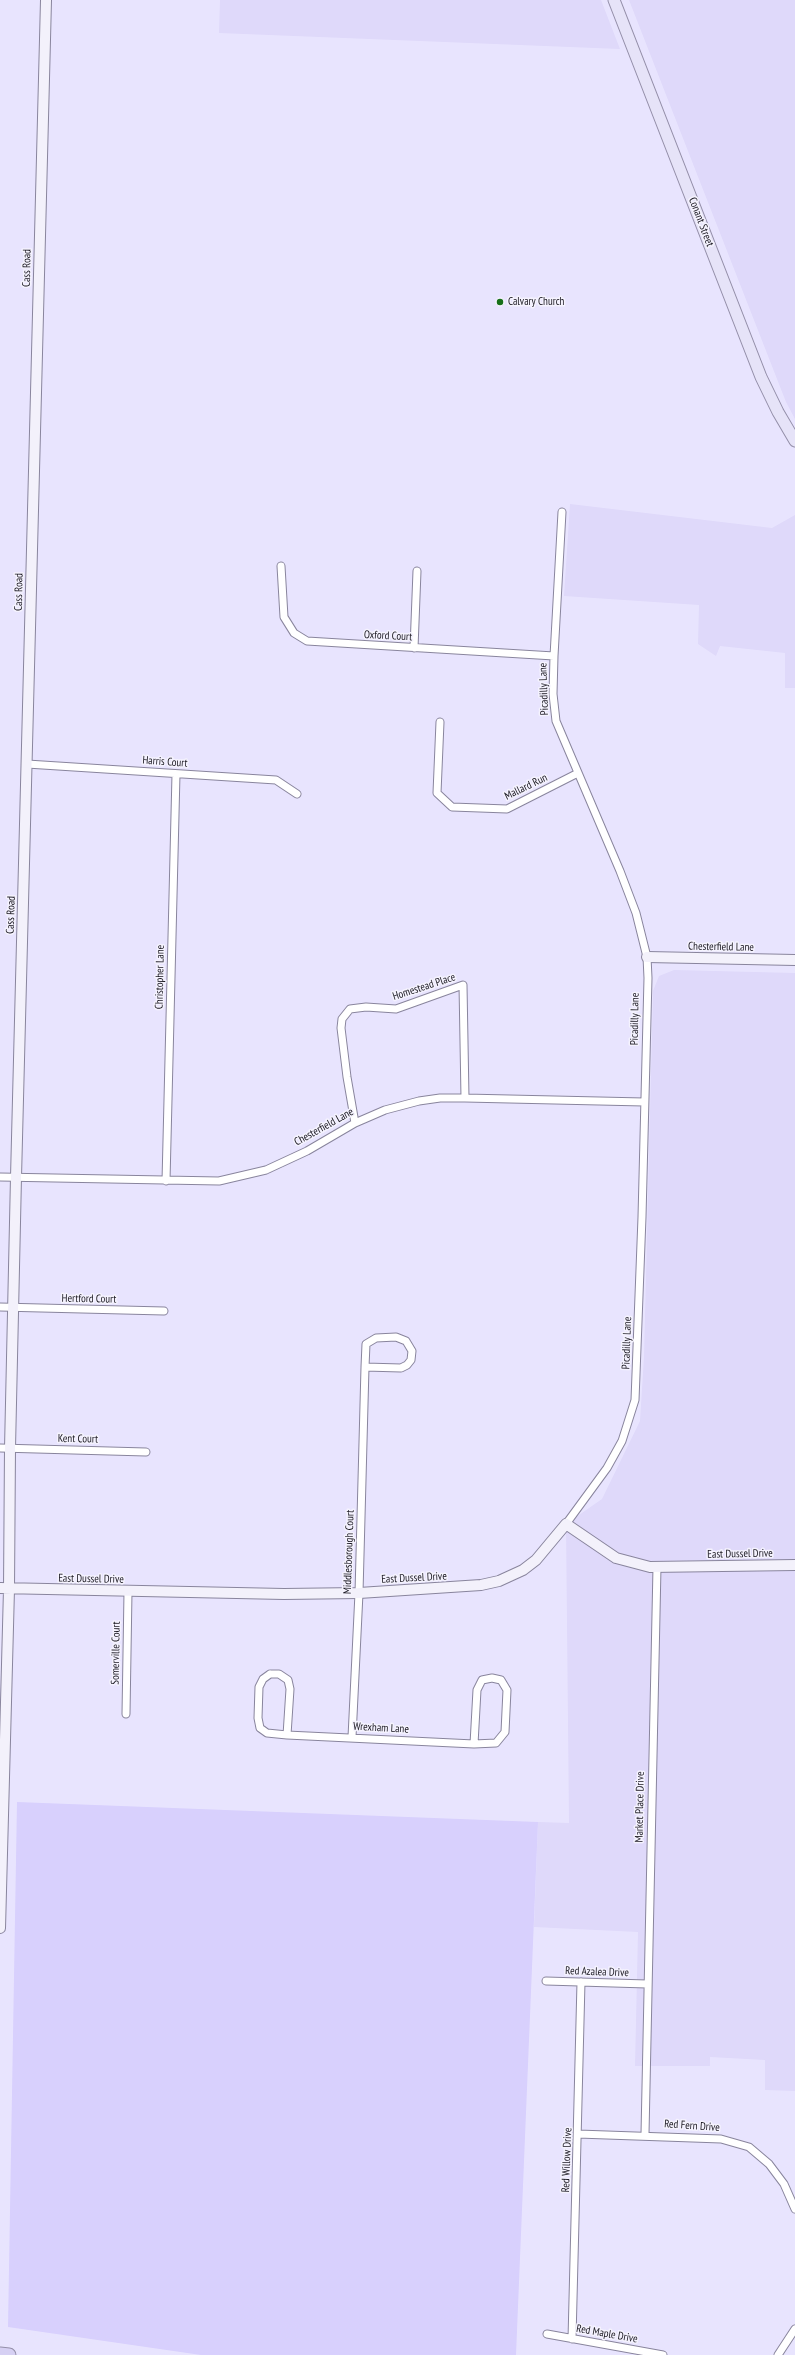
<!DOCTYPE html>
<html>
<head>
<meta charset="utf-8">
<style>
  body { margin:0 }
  canvas { display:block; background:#e8e4fe }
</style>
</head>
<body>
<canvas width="795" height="2355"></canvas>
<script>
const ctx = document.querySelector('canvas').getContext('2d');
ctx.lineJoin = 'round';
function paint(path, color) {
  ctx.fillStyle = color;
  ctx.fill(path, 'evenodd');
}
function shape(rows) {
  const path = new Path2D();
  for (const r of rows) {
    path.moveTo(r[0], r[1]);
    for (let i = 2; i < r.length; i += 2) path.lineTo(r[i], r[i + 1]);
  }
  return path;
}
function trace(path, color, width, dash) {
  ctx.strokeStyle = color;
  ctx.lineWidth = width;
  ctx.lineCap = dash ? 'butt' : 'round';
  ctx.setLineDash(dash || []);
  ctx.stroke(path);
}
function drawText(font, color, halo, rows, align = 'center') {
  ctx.font = font + ' "PT Sans Narrow",sans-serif';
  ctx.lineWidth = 3;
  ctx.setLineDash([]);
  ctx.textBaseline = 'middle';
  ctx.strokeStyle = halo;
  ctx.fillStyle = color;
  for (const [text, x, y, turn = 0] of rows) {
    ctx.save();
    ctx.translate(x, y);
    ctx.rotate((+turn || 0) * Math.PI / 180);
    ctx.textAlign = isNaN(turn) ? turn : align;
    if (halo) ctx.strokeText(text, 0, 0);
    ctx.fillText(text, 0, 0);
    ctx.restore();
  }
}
const built = shape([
  [220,0,601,0,620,49,219,33],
  [629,0,795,0,795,419,786,402],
  [570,504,772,528,795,515,795,688,785,688,785,653,720,646,716,656,698,644,699,605,564,596],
  [674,970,795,973,795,2091,765,2090,765,2060,710,2057,710,2066,635,2066,638,1932,534,1927,538,1822,569,1823,566,1524,602,1499,640,1421,644,1357,653,991,659,976]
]);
const green = shape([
  [17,1802,538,1822,516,2355,201,2355,8,2327]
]);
const street = shape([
  [562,512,554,656,553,694,556,721,620,871,636,913,647,957,648,978,642,1217,635,1400,622,1441,607,1468,566,1524],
  [281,566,284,617,294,633,307,641,554,656],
  [414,648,417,571],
  [440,722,437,793,452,807,507,809,578,773],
  [27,764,276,780,297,794],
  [355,1123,347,1077,341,1028,342,1019,350,1009,366,1007,396,1009,463,985,465,1098],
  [0,1177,219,1181,266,1170,307,1151,355,1123,385,1110,419,1101,440,1098,465,1098,644,1102],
  [166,1181,176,774],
  [0,1307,164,1311],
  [0,1448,146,1452],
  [270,1674,279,1674,288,1680,290,1689,287,1735,267,1733,260,1728,258,1718,259,1687,263,1679,270,1674],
  [492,1678,501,1680,507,1690,505,1732,496,1743,474,1744,477,1690,482,1680,492,1678],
  [126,1714,128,1592],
  [287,1735,474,1744],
  [352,1737,359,1593,365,1367,366,1344,376,1338,396,1337,406,1341,412,1351,411,1360,407,1365,401,1368,365,1367],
  [546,1981,647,1984],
  [578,2134,721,2139,749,2147,769,2164,784,2184,795,2209],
  [645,2134,657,1567],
  [547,2334,663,2355],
  [572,2339,581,1982],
  [778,2355,795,2329]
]);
const secondary = shape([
  [647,957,795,960],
  [0,1588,284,1594,359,1593,481,1585,499,1581,523,1570,536,1560,566,1524,616,1558,650,1567,795,1565],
  [0,1928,9,1589,10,1448,16,1177,46,0]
]);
const primary = shape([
  [614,0,761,377,778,412,795,441]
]);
const highway = shape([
  [0,2354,9,2355]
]);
const markers = [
  [500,302,4,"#176f19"]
];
const streetNames = [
  ["Conant Street",701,222,69],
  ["Cass Road",27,268,-89],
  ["Cass Road",19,592,-89],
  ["Oxford Court",388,636,3],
  ["Picadilly Lane",544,689,-92],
  ["Harris Court",165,762,4],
  ["Mallard Run",526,787,-26],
  ["Cass Road",11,915,-88],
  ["Chesterfield Lane",721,947,1],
  ["Christopher Lane",160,977,-89],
  ["Homestead Place",424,987,-18],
  ["Picadilly Lane",635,1019,-89],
  ["Chesterfield Lane",324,1127,-29],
  ["Hertford Court",89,1299,1],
  ["Picadilly Lane",627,1343,-88],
  ["Kent Court",78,1439,1],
  ["Middlesborough Court",349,1552,-88],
  ["East Dussel Drive",740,1554,-1],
  ["East Dussel Drive",414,1578,-3],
  ["East Dussel Drive",91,1579,1],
  ["Somerville Court",116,1653,-89],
  ["Wrexham Lane",381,1728,3],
  ["Market Place Drive",640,1807,-89],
  ["Red Azalea Drive",597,1972,2],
  ["Red Fern Drive",692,2126,4],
  ["Red Willow Drive",567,2160,-88],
  ["Red Maple Drive",607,2334,10]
];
const poiNames = [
  ["Calvary Church",508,302]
];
paint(built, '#dfd9fa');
paint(green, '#d8d0fd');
trace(street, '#89859d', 9);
trace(secondary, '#89859d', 12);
trace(primary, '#948fa9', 13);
trace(highway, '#948fa9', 15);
trace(street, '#fff', 7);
trace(secondary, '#f3f1fb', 10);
trace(primary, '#e6e3f8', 11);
trace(highway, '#d6d0f3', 13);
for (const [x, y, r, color] of markers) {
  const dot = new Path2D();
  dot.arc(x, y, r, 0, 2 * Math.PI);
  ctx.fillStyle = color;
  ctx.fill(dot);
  trace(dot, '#f5f3fe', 1.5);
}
drawText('11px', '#191720', '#f5f3fe', streetNames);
drawText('11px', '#191720', '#f5f3fe', poiNames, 'left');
</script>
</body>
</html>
